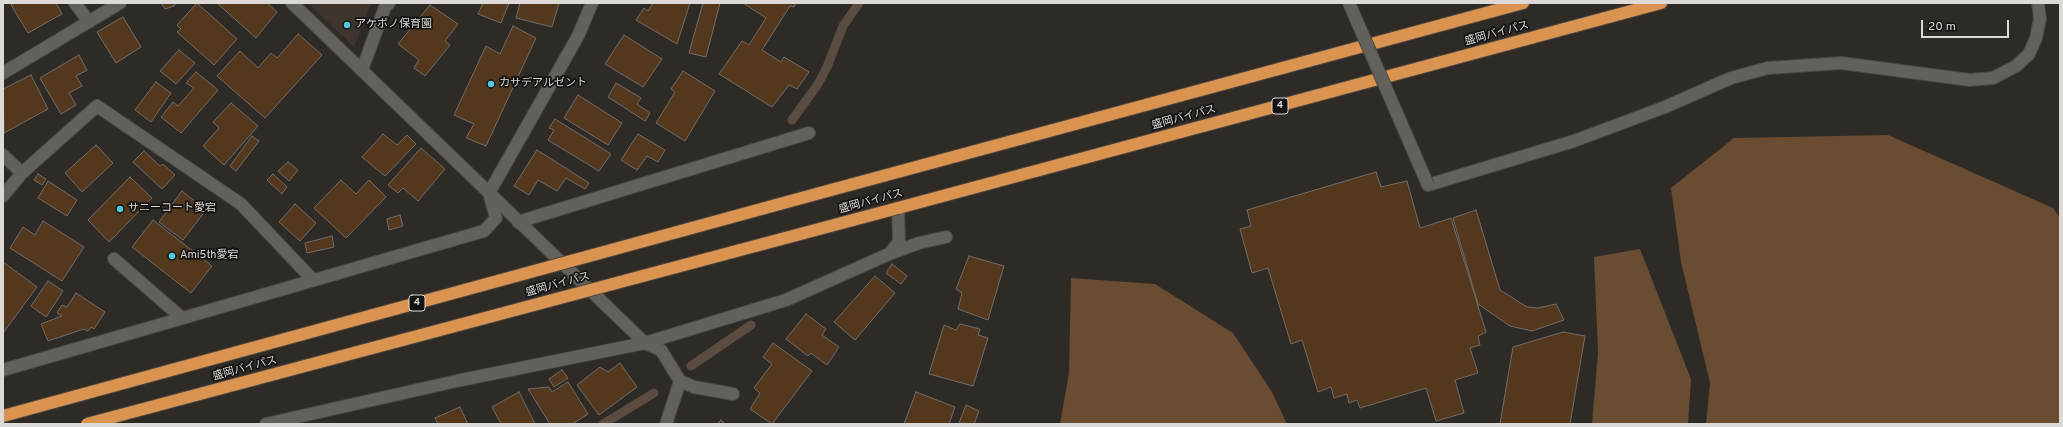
<!DOCTYPE html>
<html>
<head>
<meta charset="utf-8">
<style>
  body { margin:0 }
  #map { position:relative; width:2063px; height:427px; overflow:hidden; background:#2e2a26; font-family:Overpass,sans-serif }
  canvas { display:block }
  .frame { position:absolute; inset:0; border:4px solid #dcd9d6; pointer-events:none }
  .scale { position:absolute; left:1921px; top:20px; width:88px; height:18px; box-sizing:border-box; border:2px solid #dcd9d6; border-top:0; padding-left:5px; font-size:12px; line-height:14px; white-space:nowrap; color:#dcd9d6; -webkit-text-stroke:3px #151311; paint-order:stroke }
</style>
</head>
<body>
<div id="map">
<canvas width="2063" height="427"></canvas>
<div class="frame"></div>
<div class="scale">20 m</div>
</div>
<script>
const ctx = document.querySelector('canvas').getContext('2d');
ctx.lineJoin = 'round';
function paint(path, color) {
  ctx.fillStyle = color;
  ctx.fill(path, 'evenodd');
}
function shape(rows) {
  const path = new Path2D();
  for (const r of rows) {
    path.moveTo(r[0], r[1]);
    for (let i = 2; i < r.length; i += 2) path.lineTo(r[i], r[i + 1]);
  }
  return path;
}
function trace(path, color, width, dash) {
  ctx.strokeStyle = color;
  ctx.lineWidth = width;
  ctx.lineCap = dash ? 'butt' : 'round';
  ctx.setLineDash(dash || []);
  ctx.stroke(path);
}
function drawText(font, color, halo, rows, align = 'center') {
  ctx.font = font + ' Overpass,"Noto Sans JP",sans-serif';
  ctx.lineWidth = 3.5;
  ctx.setLineDash([]);
  ctx.textBaseline = 'middle';
  ctx.strokeStyle = halo;
  ctx.fillStyle = color;
  for (const [text, x, y, turn = 0] of rows) {
    ctx.save();
    ctx.translate(x, y);
    ctx.rotate((+turn || 0) * Math.PI / 180);
    ctx.textAlign = isNaN(turn) ? turn : align;
    if (halo) ctx.strokeText(text, 0, 0);
    ctx.fillText(text, 0, 0);
    ctx.restore();
  }
}
const built = shape([
  [308,3,371,3,354,47]
]);
const green = shape([
  [1640,249,1691,379,1688,424,1592,424,1598,353,1594,257]
]);
const forest = shape([
  [1888,135,2053,208,2060,218,2060,424,1706,424,1710,383,1681,262,1671,188,1734,138],
  [1071,278,1155,284,1233,333,1272,392,1287,424,1060,424,1069,373]
]);
const stream = shape([
  [792,120,818,84,827,67,843,26,859,3],
  [691,366,751,325],
  [603,424,654,393]
]);
const building = shape([
  [15,3,56,3,62,14,28,33,11,5,15,3],
  [161,3,176,3,174,6,165,9,161,3],
  [197,3,237,39,214,65,177,32,181,29,177,25,197,3],
  [217,3,267,3,277,12,256,38,217,3],
  [483,3,509,3,501,23,478,14,483,3],
  [520,3,559,3,552,27,516,18,520,3],
  [653,3,690,3,677,44,636,20,644,8,648,11,653,3],
  [703,3,720,3,706,57,689,53,703,3],
  [743,3,796,3,794,7,790,6,762,50,781,62,784,57,809,72,797,89,789,85,772,107,719,74,742,41,749,45,766,18,743,3],
  [430,5,458,24,445,41,450,45,425,76,414,68,419,60,398,44,430,5],
  [123,17,141,47,116,63,97,32,123,17],
  [513,26,536,38,486,146,466,138,474,124,454,115,486,46,500,54,513,26],
  [298,34,322,55,265,118,217,76,240,51,258,68,271,53,277,58,298,34],
  [624,35,662,59,643,87,605,64,624,35],
  [179,50,195,63,176,84,160,71,179,50],
  [79,55,87,70,76,76,82,86,69,93,76,105,61,114,40,78,79,55],
  [683,71,715,91,685,141,656,123,675,92,671,89,683,71],
  [196,72,218,90,181,133,161,117,173,102,178,106,194,88,186,83,196,72],
  [31,75,48,109,4,133,3,89,31,75],
  [156,82,171,93,151,122,135,110,156,82],
  [616,83,641,98,637,104,650,113,645,121,608,97,616,83],
  [578,95,622,123,608,145,564,118,578,95],
  [231,103,258,126,224,165,203,146,219,128,213,122,231,103],
  [555,119,611,154,599,171,548,140,554,130,549,128,555,119],
  [383,134,397,145,407,135,416,144,385,176,362,157,383,134],
  [638,134,665,150,658,162,647,156,637,170,621,160,638,134],
  [252,136,259,141,236,171,230,166,252,136],
  [96,145,113,163,82,192,65,173,96,145],
  [421,148,445,169,418,201,403,188,398,193,388,185,421,148],
  [537,150,589,183,585,189,566,178,557,191,538,180,529,195,514,186,537,150],
  [144,151,160,166,163,164,175,175,162,189,133,162,144,151],
  [288,162,298,170,289,181,278,171,288,162],
  [1376,172,1381,187,1407,181,1420,228,1451,218,1486,332,1478,336,1480,345,1470,348,1478,373,1455,380,1464,413,1436,421,1426,388,1360,408,1357,400,1349,403,1347,394,1334,398,1331,387,1318,392,1302,340,1291,344,1268,268,1252,273,1240,229,1251,226,1247,210,1376,172],
  [38,174,46,179,42,185,34,180,38,174],
  [273,174,287,187,282,194,267,180,273,174],
  [130,177,152,198,109,242,88,220,130,177],
  [341,180,356,194,369,180,386,197,346,238,314,208,341,180],
  [48,181,77,200,67,216,38,198,48,181],
  [182,191,206,210,183,240,159,222,182,191],
  [295,204,316,223,300,241,279,222,295,204],
  [1476,210,1500,290,1527,307,1538,308,1556,304,1564,320,1532,331,1510,326,1478,304,1453,218,1476,210],
  [400,215,403,226,389,230,387,219,400,215],
  [153,220,212,266,191,293,132,247,153,220],
  [43,221,84,247,62,281,10,248,23,227,35,235,43,221],
  [332,236,334,247,307,253,305,243,332,236],
  [969,256,1004,266,988,320,958,309,962,293,956,289,969,256],
  [3,262,37,287,3,333,3,262],
  [892,264,907,276,901,284,886,273,892,264],
  [875,276,895,293,855,340,834,322,875,276],
  [48,281,63,291,46,317,31,306,48,281],
  [76,293,105,312,94,329,91,327,88,331,84,329,48,341,41,324,62,316,57,313,62,305,67,307,76,293],
  [806,314,826,329,822,335,839,347,827,365,811,353,808,356,786,339,806,314],
  [960,324,980,329,978,335,988,338,973,386,929,374,944,325,956,330,960,324],
  [1563,332,1585,336,1570,424,1500,424,1513,347,1563,332],
  [773,343,812,371,772,424,750,409,760,393,754,388,772,364,763,357,773,343],
  [620,363,637,387,599,415,577,385,600,367,608,372,620,363],
  [562,370,568,378,554,387,549,379,562,370],
  [568,382,588,414,572,424,550,424,528,389,549,387,552,392,568,382],
  [519,392,535,424,501,424,492,407,519,392],
  [916,392,955,407,949,424,904,424,916,392],
  [966,405,979,411,974,424,959,423,966,405],
  [460,407,468,424,438,424,435,418,460,407],
  [721,420,725,424,717,424,721,420]
]);
const lane = shape([
  [362,70,385,7,389,3],
  [3,155,22,173],
  [3,196,22,173,97,106,241,204,313,280],
  [114,259,182,318]
]);
const street = shape([
  [75,3,89,22],
  [3,73,120,3],
  [1428,185,1574,141,1665,107,1731,78,1768,68,1841,63,1970,80,1993,78,2016,66,2029,54,2036,38,2040,19,2038,3],
  [518,222,809,133],
  [890,253,899,242,898,208],
  [645,343,786,300,889,254,919,243,946,237],
  [645,343,661,350,680,381,666,424],
  [3,370,484,231,496,218,489,193,578,36,592,3],
  [680,381,694,387,733,394],
  [266,424,461,380,645,343,292,3]
]);
const highway = shape([
  [831,190,1523,3],
  [898,208,1661,3]
]);
const streetBridge = shape([
  [1349,3,1428,185]
]);
const highwayBridge = shape([
  [3,416,831,190],
  [87,424,898,208]
]);
const markers = [
  [347,25,4,"#56c9e1"],
  [491,84,4,"#56c9e1"],
  [120,209,4,"#56c9e1"],
  [172,256,4,"#56c9e1"]
];
const shields = [
  [1280,106,16],
  [417,303,16]
];
const shieldNames = [
  ["4",1280,106],
  ["4",417,303]
];
const poiNames = [
  ["アケボノ保育園",355,25],
  ["カサデアルゼント",499,84],
  ["サニーコート愛宕",128,209],
  ["Ami5th愛宕",180,256]
];
const streetNames = [
  ["盛岡バイパス",1497,34,-15],
  ["盛岡バイパス",1184,118,-15],
  ["盛岡バイパス",871,202,-15],
  ["盛岡バイパス",558,285,-15],
  ["盛岡バイパス",245,369,-15]
];
paint(built, '#3e352e');
paint(green, '#684d33');
paint(forest, '#694c31');
trace(stream, '#5a4c40', 9);
paint(building, '#53381e');
trace(building, '#726d69', 1);
trace(lane, '#494643', 14);
trace(street, '#494643', 14);
trace(highway, '#494643', 14);
trace(lane, '#64605c', 12);
trace(street, '#64605c', 12);
trace(highway, '#db944f', 12);
trace(streetBridge, '#494643', 14, []);
trace(highwayBridge, '#494643', 14, []);
trace(streetBridge, '#64605c', 12);
trace(highwayBridge, '#db944f', 12);
for (const [x, y, r, color] of markers) {
  const dot = new Path2D();
  dot.arc(x, y, r, 0, 2 * Math.PI);
  ctx.fillStyle = color;
  ctx.fill(dot);
  trace(dot, '#151311', 1.5);
}
for (const [x, y, w] of shields) {
  const box = new Path2D();
  box.roundRect(x - w / 2, y - 8, w, 16, 3);
  ctx.fillStyle = '#151311';
  ctx.fill(box);
  trace(box, '#dcd9d6', 1);
}
drawText('bold 10px', '#dcd9d6', null, shieldNames);
drawText('11px', '#dcd9d6', '#151311', poiNames, 'left');
drawText('11px', '#dcd9d6', '#151311', streetNames);
</script>
</body>
</html>
